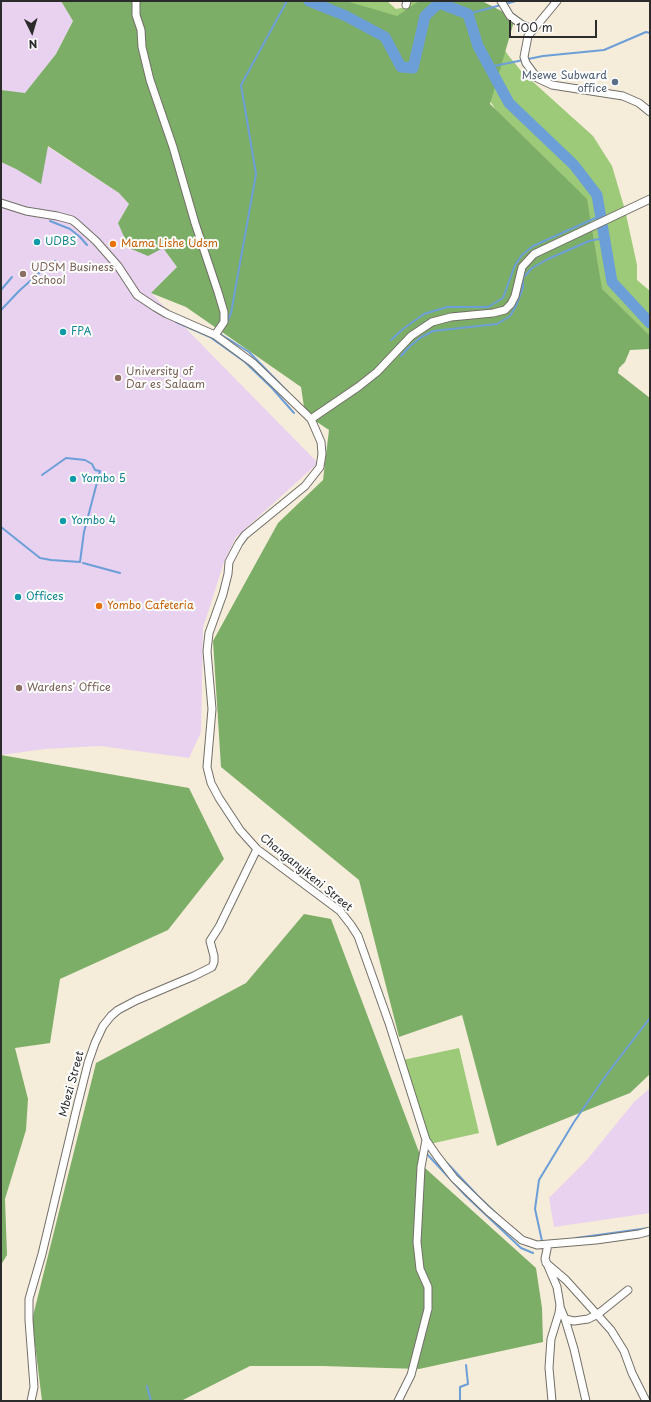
<!DOCTYPE html>
<html>
<head>
<meta charset="utf-8">
<style>
  body { margin:0 }
  #map { position:relative; width:651px; height:1402px; overflow:hidden; background:#f6ecda; font-family:"Playpen Sans",sans-serif }
  canvas { display:block }
  .frame { position:absolute; inset:0; border:2px solid #2b2b2b; pointer-events:none }
  .north { position:absolute; left:12px; top:12px; width:40px; height:40px; -webkit-text-stroke:3px #fff; paint-order:stroke; rotate:175deg; font-size:11px; font-weight:700; line-height:16px; text-align:center; color:#2b2b2b }
  .north::after { content:''; display:block; margin:auto; width:14px; height:18px; background:#2b2b2b; clip-path:polygon(50% 0,100% 100%,50% 72%,0 100%) }
  .scale { position:absolute; left:509px; top:20px; width:88px; height:18px; box-sizing:border-box; border:2px solid #2b2b2b; border-top:0; padding-left:5px; font-size:12px; line-height:14px; white-space:nowrap; color:#2b2b2b; -webkit-text-stroke:3px #fff; paint-order:stroke }
</style>
</head>
<body>
<div id="map">
<canvas width="651" height="1402"></canvas>
<div class="frame"></div>
<div class="north">N</div>
<div class="scale">100 m</div>
</div>
<script>
const ctx = document.querySelector('canvas').getContext('2d');
ctx.lineJoin = 'round';
function paint(path, color) {
  ctx.fillStyle = color;
  ctx.fill(path, 'evenodd');
}
function shape(rows) {
  const path = new Path2D();
  for (const r of rows) {
    path.moveTo(r[0], r[1]);
    for (let i = 2; i < r.length; i += 2) path.lineTo(r[i], r[i + 1]);
  }
  return path;
}
function trace(path, color, width, dash) {
  ctx.strokeStyle = color;
  ctx.lineWidth = width;
  ctx.lineCap = dash ? 'butt' : 'round';
  ctx.setLineDash(dash || []);
  ctx.stroke(path);
}
function drawText(font, color, halo, rows, align = 'center') {
  ctx.font = font + ' "Playpen Sans",sans-serif';
  ctx.lineWidth = 4;
  ctx.setLineDash([]);
  ctx.textBaseline = 'middle';
  ctx.strokeStyle = halo;
  ctx.fillStyle = color;
  for (const [text, x, y, turn = 0] of rows) {
    ctx.save();
    ctx.translate(x, y);
    ctx.rotate((+turn || 0) * Math.PI / 180);
    ctx.textAlign = isNaN(turn) ? turn : align;
    if (halo) ctx.strokeText(text, 0, 0);
    ctx.fillText(text, 0, 0);
    ctx.restore();
  }
}
const built = shape([
  [1,1,61,1,73,21,56,54,25,94,1,90],
  [47,146,119,193,129,204,118,223,163,248,177,267,151,293,318,463,236,537,224,562,203,628,201,732,189,758,100,746,45,749,1,755,1,162,16,169],
  [650,1088,650,1213,554,1227,549,1198,586,1161,634,1102]
]);
const green = shape([
  [269,1,387,1,396,9,406,7,411,1,473,1,508,55,522,72,593,136,612,166,625,210,637,265,637,280,650,291,650,345,619,320,511,134,485,93,435,22],
  [459,1048,479,1133,430,1144,403,1060]
]);
const forest = shape([
  [61,1,346,1,397,16,419,1,482,1,515,18,490,104,587,199,602,289,650,336,650,349,630,350,625,362,619,368,618,373,650,398,650,1074,630,1093,497,1146,462,1015,399,1037,359,880,221,767,213,641,278,523,323,480,329,430,305,414,301,387,186,307,151,293,177,267,163,248,148,256,129,248,118,223,129,204,119,193,48,146,41,184,16,169,1,162,1,90,25,93,56,54,73,21],
  [1,755,189,788,224,859,168,930,60,979,50,1043,15,1048,28,1099,26,1130,5,1199,7,1255,1,1265],
  [304,914,331,919,425,1168,536,1268,542,1308,543,1342,419,1369,322,1366,250,1366,181,1401,42,1401,32,1320,96,1063,246,983]
]);
const stream = shape([
  [505,4,516,1],
  [468,14,501,5],
  [489,67,543,56,604,50,646,32,650,33],
  [50,221,70,229,80,237,87,245],
  [1,290,12,277],
  [1,310,19,291,49,264,56,261],
  [176,322,210,337,245,362,272,388,294,413],
  [227,322,231,313,256,174,241,85,287,1],
  [222,331,220,334,249,352,288,392],
  [391,340,403,329,424,314,447,307,488,307,503,298,515,265,522,255,533,246,600,216],
  [401,356,409,347,420,338,433,331,497,324,510,316,516,306,523,288,523,278,532,268,548,259,589,241,604,238],
  [1,527,40,558,51,560,80,562,84,532,100,471,95,470,92,464,85,460,66,458,42,475],
  [83,563,120,573],
  [426,1153,466,1196,521,1248,533,1253],
  [447,1163,478,1196,500,1217],
  [576,1238,649,1228],
  [544,1242,542,1241,535,1209,539,1180,574,1122,607,1074,650,1018],
  [147,1386,151,1401],
  [460,1401,460,1387,468,1384,466,1365]
]);
const river = shape([
  [309,1,346,16,385,37,401,67,413,68,425,16,439,3,468,14,478,46,509,103,574,165,597,195,612,282,650,323]
]);
const minor = shape([
  [136,1,136,15,141,30,142,47,150,80,173,147,195,223,218,292,224,312,224,322,215,335],
  [501,1,510,16,521,24,532,29],
  [557,1,528,36,524,57,526,63,537,78,552,85,623,96,639,103,650,112],
  [406,5,407,1],
  [1,203,26,211,57,216,72,220,76,223,96,241,118,266,137,295,155,307,167,314,215,335,253,363,311,419,321,442,322,454,320,467,305,486,245,535,239,543,229,562,228,574,223,594,209,633,207,651,212,709,207,767,211,783,219,798,240,830,257,849,340,911,351,925,358,936,389,1023,426,1140,437,1156,454,1178,488,1211,522,1240,537,1245,596,1240,639,1234,650,1231],
  [311,419,358,387,377,372,411,336,432,322,451,317,493,313,505,310,511,304,515,296,522,267,534,254,650,199],
  [548,1244,545,1259,557,1287,560,1305,559,1313,551,1339,550,1353,549,1368,552,1401],
  [546,1263,566,1280,611,1330,624,1351,632,1373,646,1401],
  [560,1307,565,1319,574,1349,586,1401],
  [565,1319,574,1321,588,1319,598,1314,628,1290],
  [31,1401,34,1387,29,1320,29,1299,42,1254,76,1111,88,1063,95,1043,103,1026,111,1016,118,1010,137,1000,194,976,212,967,214,962,214,956,210,941,219,927,257,849],
  [398,1401,411,1375,428,1309,428,1287,420,1269,417,1242,421,1167,426,1140]
]);
const markers = [
  [615,82,4,"#5c6f8a"],
  [37,242,4,"#0f9aa8"],
  [113,244,4,"#e8710a"],
  [23,274,4,"#8d6e63"],
  [63,332,4,"#0f9aa8"],
  [118,378,4,"#8d6e63"],
  [73,479,4,"#0f9aa8"],
  [63,521,4,"#0f9aa8"],
  [18,597,4,"#0f9aa8"],
  [99,606,4,"#e8710a"],
  [19,688,4,"#8d6e63"]
];
const serviceNames = [
  ["Msewe Subward",607,76],
  ["office",607,89]
];
const cultureNames = [
  ["UDBS",45,242],
  ["FPA",71,332],
  ["Yombo 5",81,479],
  ["Yombo 4",71,521],
  ["Offices",26,597]
];
const foodNames = [
  ["Mama Lishe Udsm",121,244],
  ["Yombo Cafeteria",107,606]
];
const educationNames = [
  ["UDSM Business",31,268],
  ["School",31,281],
  ["University of",126,372],
  ["Dar es Salaam",126,385],
  ["Wardens' Office",27,688]
];
const streetNames = [
  ["Changanyikeni Street",306,873,39],
  ["Mbezi Street",72,1084,-75]
];
paint(built, '#e8d2ef');
paint(green, '#9cca78');
paint(forest, '#7dae68');
trace(stream, '#6c9ed7', 2);
trace(river, '#6c9ed7', 11);
trace(minor, '#726f68', 9);
trace(minor, '#fff', 7);
for (const [x, y, r, color] of markers) {
  const dot = new Path2D();
  dot.arc(x, y, r, 0, 2 * Math.PI);
  ctx.fillStyle = color;
  ctx.fill(dot);
  trace(dot, '#fff', 1.5);
}
drawText('11px', '#4e5e75', '#fff', serviceNames, 'right');
drawText('11px', '#0d838f', '#fff', cultureNames, 'left');
drawText('11px', '#c56008', '#fff', foodNames, 'left');
drawText('11px', '#785e54', '#fff', educationNames, 'left');
drawText('11px', '#2b2b2b', '#fff', streetNames);
</script>
</body>
</html>
